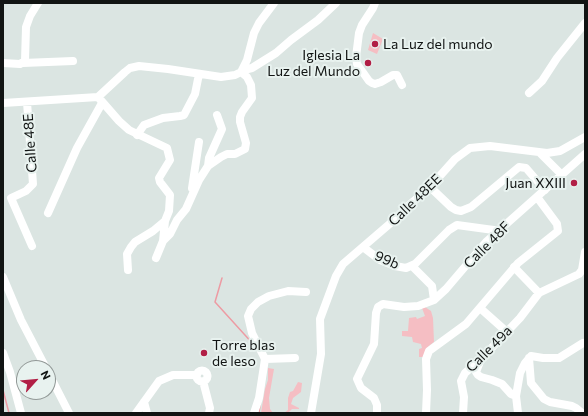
<!DOCTYPE html>
<html>
<head>
<meta charset="utf-8">
<style>
  body { margin:0 }
  #map { position:relative; width:588px; height:416px; overflow:hidden; background:#dbe5e2; font-family:Commissioner,sans-serif }
  canvas { display:block }
  .frame { position:absolute; inset:0; border:4px solid #111413; pointer-events:none }
  .north { position:absolute; left:16px; top:360px; width:40px; height:40px; box-sizing:border-box; background:#e8f2ef; border:1px solid #929997; border-radius:50%; rotate:63deg; font-size:11px; font-weight:700; line-height:16px; text-align:center; color:#111413 }
  .north::after { content:''; display:block; margin:auto; width:14px; height:18px; background:#b11e45; clip-path:polygon(50% 0,100% 100%,50% 72%,0 100%) }
</style>
</head>
<body>
<div id="map">
<canvas width="588" height="416"></canvas>
<div class="frame"></div>
<div class="north">N</div>
</div>
<script>
const ctx = document.querySelector('canvas').getContext('2d');
ctx.lineJoin = 'round';
function paint(path, color) {
  ctx.fillStyle = color;
  ctx.fill(path, 'evenodd');
}
function shape(rows) {
  const path = new Path2D();
  for (const r of rows) {
    if (r.length === 3) {
      path.moveTo(r[0] + r[2], r[1]);
      path.arc(r[0], r[1], r[2], 0, 2 * Math.PI);
      continue;
    }
    path.moveTo(r[0], r[1]);
    for (let i = 2; i < r.length; i += 2) path.lineTo(r[i], r[i + 1]);
  }
  return path;
}
function trace(path, color, width, dash) {
  ctx.strokeStyle = color;
  ctx.lineWidth = width;
  ctx.lineCap = dash ? 'butt' : 'round';
  ctx.setLineDash(dash || []);
  ctx.stroke(path);
}
function drawText(font, color, halo, rows, align = 'center') {
  ctx.font = font + ' Commissioner,sans-serif';
  ctx.lineWidth = 4;
  ctx.setLineDash([]);
  ctx.textBaseline = 'middle';
  ctx.strokeStyle = halo;
  ctx.fillStyle = color;
  for (const [text, x, y, turn = 0] of rows) {
    ctx.save();
    ctx.translate(x, y);
    ctx.rotate((+turn || 0) * Math.PI / 180);
    ctx.textAlign = isNaN(turn) ? turn : align;
    if (halo) ctx.strokeText(text, 0, 0);
    ctx.fillText(text, 0, 0);
    ctx.restore();
  }
}
const green = shape([
  [373,33,383,39,377,54,368,50],
  [425,307,431,311,433,318,434,342,430,345,426,349,423,357,419,357,419,349,422,348,421,344,413,342,412,337,402,336,402,331,408,331,409,318,416,317,417,319,425,316,422,308],
  [268,368,274,369,269,398,270,409,273,413,261,413,265,389,268,380],
  [298,382,302,383,301,392,293,398,291,404,299,408,299,409,292,409,288,413,284,413,288,410,288,398,290,392,293,391]
]);
const stream = shape([
  [222,278,215,302,254,345],
  [3,390,9,413],
  [259,413,260,405]
]);
const minor = shape([
  [375,3,373,8,362,25,359,33,356,57,357,64,369,81,372,83,375,84,381,82,393,75,397,75,402,85],
  [3,63,20,64,25,61,26,27,30,16,38,3],
  [23,63,73,61],
  [244,68,248,69,252,68,276,53,291,40,318,20,336,3],
  [529,93,542,81,557,58,585,23],
  [98,97,125,72,130,68,139,66,168,69,221,77,235,75,241,72,247,60,254,33,259,23,274,3],
  [27,102,33,184,26,191,11,198,32,246],
  [3,103,98,97,119,121,129,130,167,148,170,160,159,178,160,182,170,195,169,211,165,221,153,231,135,242,131,247,127,254,128,270],
  [137,135,144,125,163,118,180,116,184,115,195,94,199,74],
  [541,154,561,174],
  [208,166,209,158,222,129,217,115],
  [430,187,451,207,456,210,461,211,471,207,519,167,526,168,545,190],
  [192,188,199,142],
  [48,213,77,148,102,103],
  [165,221,163,241,170,234,177,220,186,209,199,180,208,166,221,157,227,154,235,154,245,149,246,143,240,122,240,117,242,112,252,98,251,85,247,77,241,72],
  [363,247,380,260,395,266,406,268,415,264,449,230,457,225,501,231],
  [156,258,163,241],
  [412,266,432,286,434,300],
  [514,267,539,293],
  [3,277,21,320,46,368],
  [480,308,507,332],
  [3,353,10,372,21,413],
  [295,358,265,359,252,333,248,316,251,309,258,302,269,296,288,291,306,292],
  [529,358,531,383,544,399,550,402,572,406,576,408,582,413],
  [481,359,476,372,478,375,481,377,492,380,502,384,511,394,516,396,518,413],
  [202,376,5.5],
  [48,372,69,413],
  [203,381,210,408,209,413],
  [516,396,520,373,525,363,531,356,543,358,559,358,583,343],
  [144,402,147,413],
  [136,413,159,381,173,375,197,375],
  [254,413,259,398,265,359],
  [311,413,321,354,320,319,336,276,343,264,393,221,408,206,430,187,455,159,470,148,490,146,547,153,560,151,585,137],
  [377,413,377,405,374,398,361,388,357,379,374,344,376,313,378,307,383,304,404,307,418,306,434,300,446,289,486,242,585,154],
  [426,413,427,390,426,359,429,351,466,324,518,263,558,231,557,224,537,197],
  [463,413,464,397,461,381,465,373,482,358,520,318,539,293,579,274,582,270,585,252]
]);
const markers = [
  [375,44,4,"#b11e45"],
  [368,63,4,"#b11e45"],
  [574,183,4,"#b11e45"],
  [204,353,4,"#b11e45"]
];
const poiNames = [
  ["La Luz del mundo",383,44],
  ["Iglesia La",360,55,"right"],
  ["Luz del Mundo",360,71,"right"],
  ["Juan XXIII",566,183,"right"],
  ["Torre blas",212,345],
  ["de leso",212,361]
];
const streetNames = [
  ["Calle 48E",30,143,-94],
  ["Calle 48EE",415,200,-44],
  ["Calle 48F",487,245,-45],
  ["99b",387,260,24],
  ["Calle 49a",489,349,-45]
];
paint(green, '#f5bec3');
trace(stream, '#ed9ba3', 1.5);
trace(minor, '#fff', 8);
for (const [x, y, r, color] of markers) {
  const dot = new Path2D();
  dot.arc(x, y, r, 0, 2 * Math.PI);
  ctx.fillStyle = color;
  ctx.fill(dot);
  trace(dot, '#e8f2ef', 1.5);
}
drawText('14px', '#111413', '#e8f2ef', poiNames, 'left');
drawText('14px', '#111413', '#e8f2ef', streetNames);
</script>
</body>
</html>
